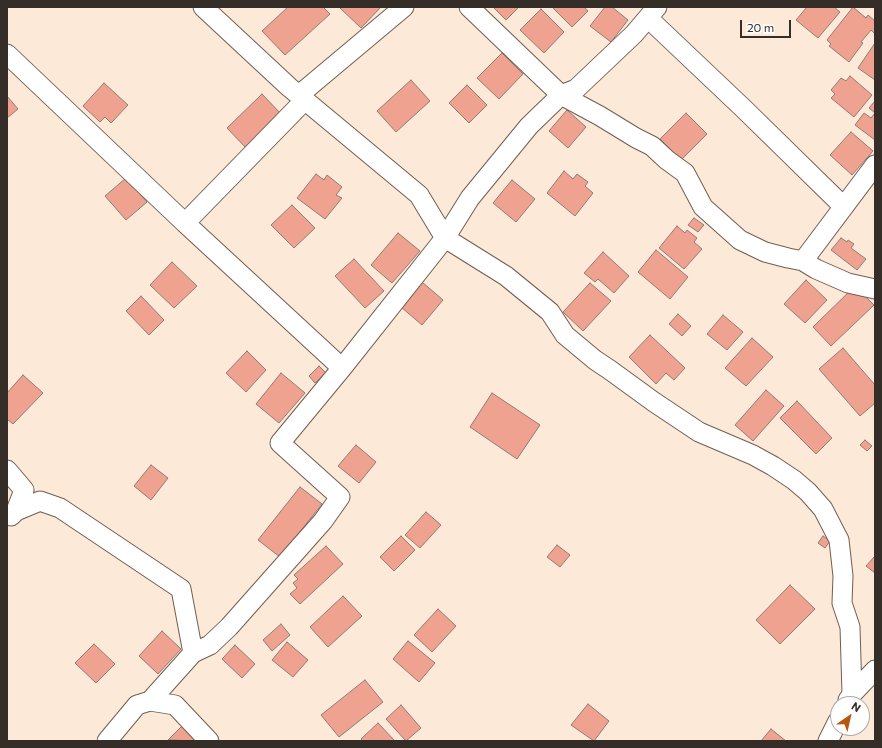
<!DOCTYPE html>
<html>
<head>
<meta charset="utf-8">
<style>
  body { margin:0 }
  #map { position:relative; width:882px; height:748px; overflow:hidden; background:#fde9d8; font-family:Commissioner,sans-serif }
  canvas { display:block }
  .frame { position:absolute; inset:0; border:8px solid #352d27; pointer-events:none }
  .north { position:absolute; left:830px; top:696px; width:40px; height:40px; box-sizing:border-box; background:#fff; border:1px solid #aeaba9; border-radius:50%; rotate:34deg; font-size:11px; font-weight:700; line-height:16px; text-align:center; color:#352d27 }
  .north::after { content:''; display:block; margin:auto; width:14px; height:18px; background:#b7580e; clip-path:polygon(50% 0,100% 100%,50% 72%,0 100%) }
  .scale { position:absolute; left:740px; top:20px; width:51px; height:18px; box-sizing:border-box; border:2px solid #352d27; border-top:0; padding-left:5px; font-size:12px; line-height:14px; white-space:nowrap; color:#352d27; -webkit-text-stroke:3px #fff; paint-order:stroke }
</style>
</head>
<body>
<div id="map">
<canvas width="882" height="748"></canvas>
<div class="frame"></div>
<div class="north">N</div>
<div class="scale">20 m</div>
</div>
<script>
const ctx = document.querySelector('canvas').getContext('2d');
ctx.lineJoin = 'round';
function paint(path, color) {
  ctx.fillStyle = color;
  ctx.fill(path, 'evenodd');
}
function shape(rows) {
  const path = new Path2D();
  for (const r of rows) {
    path.moveTo(r[0], r[1]);
    for (let i = 2; i < r.length; i += 2) path.lineTo(r[i], r[i + 1]);
  }
  return path;
}
function trace(path, color, width, dash) {
  ctx.strokeStyle = color;
  ctx.lineWidth = width;
  ctx.lineCap = dash ? 'butt' : 'round';
  ctx.setLineDash(dash || []);
  ctx.stroke(path);
}
const building = shape([
  [288,7,323,7,330,14,285,55,262,31,288,7],
  [341,7,381,7,361,28,340,8,341,7],
  [493,7,519,7,506,20,493,7],
  [552,7,584,7,588,11,572,27,552,7],
  [605,7,612,7,628,20,611,42,590,26,605,7],
  [807,7,834,7,840,12,818,38,796,20,807,7],
  [853,7,866,18,868,15,875,21,875,34,871,30,861,42,863,43,849,62,829,46,831,44,827,40,853,7],
  [541,9,564,32,544,53,520,30,541,9],
  [875,43,875,80,858,68,875,43],
  [502,53,523,74,499,99,477,78,502,53],
  [850,76,872,95,854,117,831,98,835,94,831,90,841,78,846,81,850,76],
  [411,80,430,101,396,132,377,111,411,80],
  [104,83,128,105,111,123,105,117,100,122,83,106,104,83],
  [467,85,487,105,469,123,449,103,467,85],
  [262,94,282,115,247,149,227,128,262,94],
  [7,96,18,109,7,118,7,96],
  [875,101,875,140,855,125,864,113,871,118,875,113,869,108,875,101],
  [567,110,586,127,568,148,549,131,567,110],
  [686,113,707,134,681,160,660,139,686,113],
  [851,132,873,151,852,175,830,155,851,132],
  [564,171,573,179,577,174,588,182,585,186,593,193,575,216,547,193,564,171],
  [316,174,324,180,327,175,342,187,336,195,342,198,325,219,297,198,316,174],
  [126,178,147,202,126,220,105,196,126,178],
  [512,180,535,199,516,222,493,203,512,180],
  [292,205,315,228,294,248,271,225,292,205],
  [694,218,704,225,698,232,688,225,694,218],
  [677,226,685,233,687,230,697,238,694,242,702,249,684,269,659,248,677,226],
  [398,233,420,251,392,283,371,265,398,233],
  [841,238,847,242,848,240,854,244,851,248,866,259,857,270,831,250,841,238],
  [656,250,688,277,670,299,638,272,656,250],
  [603,252,629,276,614,293,598,279,595,282,584,273,603,252],
  [354,259,384,291,365,308,335,276,354,259],
  [172,262,197,286,174,308,150,285,172,262],
  [806,280,827,300,805,323,784,304,806,280],
  [422,282,443,300,422,325,401,307,422,282],
  [590,283,611,301,583,331,563,312,590,283],
  [855,286,874,305,831,346,813,327,855,286],
  [141,296,164,320,149,335,126,311,141,296],
  [678,314,691,326,682,336,669,324,678,314],
  [723,315,743,332,727,350,707,334,723,315],
  [650,335,685,368,674,380,666,373,656,384,629,357,650,335],
  [752,338,773,357,746,386,725,368,752,338],
  [843,348,875,385,875,403,860,416,819,369,843,348],
  [247,351,266,370,246,392,226,373,247,351],
  [319,366,326,373,315,383,309,376,319,366],
  [281,373,305,393,279,423,256,404,281,373],
  [23,375,43,393,13,424,7,419,7,393,23,375],
  [766,390,784,406,753,441,735,425,766,390],
  [492,393,540,425,517,459,470,427,492,393],
  [797,401,832,438,816,454,780,418,797,401],
  [865,440,872,446,867,451,860,445,865,440],
  [356,445,376,462,359,483,338,466,356,445],
  [151,465,168,478,151,500,134,486,151,465],
  [300,487,322,504,280,557,258,540,300,487],
  [426,512,441,525,420,548,405,535,426,512],
  [401,536,415,550,394,571,380,557,401,536],
  [823,536,830,541,825,548,818,543,823,536],
  [557,545,570,555,560,567,547,557,557,545],
  [326,546,343,564,300,604,290,594,297,588,293,583,298,579,294,575,326,546],
  [875,556,875,573,866,566,875,556],
  [790,585,815,609,780,644,756,620,790,585],
  [343,596,362,616,328,647,310,627,343,596],
  [438,609,456,626,432,652,414,635,438,609],
  [281,624,290,635,272,651,263,640,281,624],
  [162,631,181,649,158,674,139,656,162,631],
  [408,641,435,663,419,682,393,659,408,641],
  [287,642,308,660,293,677,272,660,287,642],
  [94,644,115,664,96,683,75,663,94,644],
  [235,645,255,664,242,678,222,659,235,645],
  [365,680,383,702,339,737,321,715,365,680],
  [588,704,609,721,594,741,571,725,588,704],
  [401,705,421,728,406,741,386,719,401,705],
  [185,723,202,741,168,740,185,723],
  [378,723,395,741,363,741,361,739,378,723],
  [771,729,786,741,761,741,771,729]
]);
const minor = shape([
  [469,7,561,95,576,89,634,34,657,7],
  [648,18,744,109,843,206],
  [7,54,185,223],
  [299,95,404,7],
  [305,100,185,223,342,368],
  [803,261,875,165],
  [7,470,24,490,16,511,11,516],
  [16,511,40,501,60,508,181,589,193,653,150,701],
  [193,653,210,645,229,627,323,521,340,497,280,443,342,368,445,238,419,195,289,87,203,7],
  [852,694,850,627,842,603,843,576,839,540,823,509,808,492,794,480,773,466,753,455,699,432,654,402,610,370,595,360,565,335,550,312,506,276,445,238,470,198,529,126,561,95,600,116,636,138,652,146,667,160,685,173,703,207,740,240,765,252,788,258,803,261,816,269,848,283,875,289],
  [848,700,852,694,875,670],
  [107,741,137,705,150,701,175,705,209,741],
  [828,741,838,721]
]);
paint(building, '#efa290');
trace(building, '#927a75', 1);
trace(minor, '#705f51', 21);
trace(minor, '#fff', 19);
</script>
</body>
</html>
